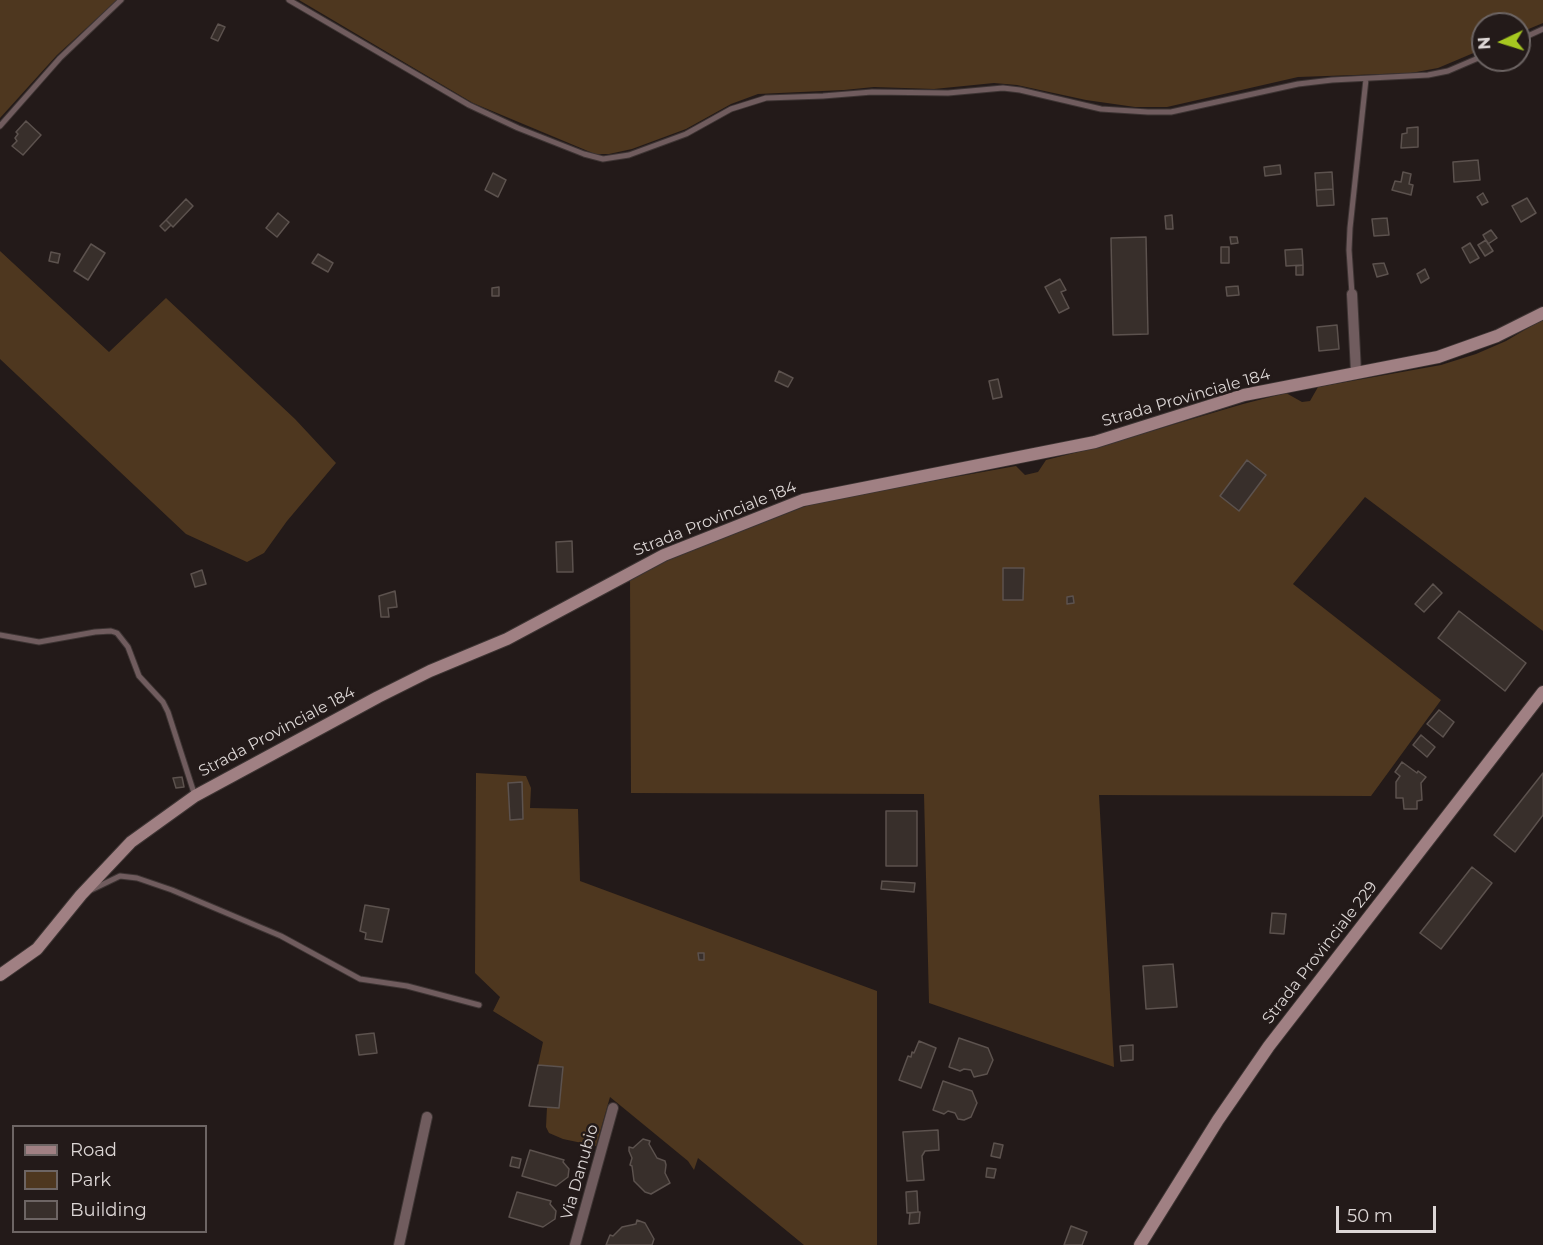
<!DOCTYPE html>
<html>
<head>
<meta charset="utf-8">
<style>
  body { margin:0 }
  #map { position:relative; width:1543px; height:1245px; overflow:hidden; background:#231a19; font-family:Montserrat,sans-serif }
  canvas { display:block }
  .legend { position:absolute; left:12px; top:1125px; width:195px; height:108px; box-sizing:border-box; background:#231a19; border:2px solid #6d6564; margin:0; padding:8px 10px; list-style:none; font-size:18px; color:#dcd6d5 }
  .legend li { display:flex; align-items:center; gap:12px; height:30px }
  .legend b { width:30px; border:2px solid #6d6564 }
  .north { position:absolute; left:1471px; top:12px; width:60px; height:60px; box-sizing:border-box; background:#231a19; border:2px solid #6d6564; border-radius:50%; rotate:266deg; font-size:16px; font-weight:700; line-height:24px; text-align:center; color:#dcd6d5 }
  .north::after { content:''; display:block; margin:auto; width:21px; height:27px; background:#a6c820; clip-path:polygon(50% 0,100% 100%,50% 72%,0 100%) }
  .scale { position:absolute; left:1336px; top:1206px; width:100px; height:27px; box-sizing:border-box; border:3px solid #dcd6d5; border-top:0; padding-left:8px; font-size:18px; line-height:21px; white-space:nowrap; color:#dcd6d5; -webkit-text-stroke:4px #231a19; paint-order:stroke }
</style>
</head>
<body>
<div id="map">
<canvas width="1543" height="1245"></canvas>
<ul class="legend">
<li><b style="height:8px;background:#a08083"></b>Road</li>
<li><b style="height:16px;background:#4e371f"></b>Park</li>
<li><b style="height:16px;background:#382f2b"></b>Building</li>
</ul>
<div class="north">N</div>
<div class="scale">50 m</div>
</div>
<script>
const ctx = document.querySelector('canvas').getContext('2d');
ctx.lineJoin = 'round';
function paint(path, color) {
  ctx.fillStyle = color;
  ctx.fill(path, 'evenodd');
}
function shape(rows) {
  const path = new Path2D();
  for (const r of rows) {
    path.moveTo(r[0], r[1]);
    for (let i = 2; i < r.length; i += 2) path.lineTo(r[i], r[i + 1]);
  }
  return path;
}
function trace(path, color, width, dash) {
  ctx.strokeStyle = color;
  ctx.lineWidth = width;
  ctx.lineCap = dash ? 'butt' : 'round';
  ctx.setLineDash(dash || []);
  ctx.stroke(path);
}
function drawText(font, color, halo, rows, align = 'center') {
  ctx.font = font + ' Montserrat,sans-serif';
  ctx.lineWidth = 5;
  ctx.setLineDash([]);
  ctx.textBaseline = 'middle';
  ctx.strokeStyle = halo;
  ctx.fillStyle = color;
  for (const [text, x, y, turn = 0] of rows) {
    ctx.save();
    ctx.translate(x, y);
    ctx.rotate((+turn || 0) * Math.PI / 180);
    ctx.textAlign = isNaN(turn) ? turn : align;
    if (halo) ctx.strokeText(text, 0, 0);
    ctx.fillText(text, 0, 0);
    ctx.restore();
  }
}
const green = shape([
  [0,0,117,0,57,55,0,118],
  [299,0,1543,0,1543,23,1519,33,1519,24,1483,24,1483,49,1438,68,1411,73,1298,77,1167,107,1135,107,1086,100,1017,85,994,83,934,89,874,87,844,90,758,94,731,104,686,129,632,149,609,154,595,154,473,103],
  [0,251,109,352,166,298,295,419,336,463,287,521,264,553,247,562,186,534,0,359],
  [1543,319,1543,631,1365,497,1293,584,1441,700,1371,796,1099,795,1114,1067,929,1003,924,794,631,793,630,579,657,564,803,507,832,499,1016,466,1025,475,1038,472,1046,460,1094,448,1243,404,1286,393,1302,402,1310,401,1318,387,1441,365,1476,354,1506,341],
  [476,773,526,776,531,788,530,808,578,809,580,881,877,991,877,1245,804,1245,698,1158,694,1170,688,1161,610,1097,596,1146,563,1139,549,1133,546,1127,547,1107,559,1108,563,1067,538,1065,543,1042,493,1011,500,997,475,973]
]);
const building = shape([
  [218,24,225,27,218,41,211,38,218,24],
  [26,121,41,135,23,155,12,146,17,141,15,138,18,134,16,132,26,121],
  [1418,127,1418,147,1401,148,1402,134,1407,133,1407,128,1418,127],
  [1478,160,1480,180,1454,182,1453,162,1478,160],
  [1280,165,1281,174,1265,176,1264,167,1280,165],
  [1332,172,1333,189,1316,190,1315,173,1332,172],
  [1403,172,1411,174,1409,184,1413,185,1411,195,1392,190,1395,181,1401,182,1403,172],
  [493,173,506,180,498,197,485,190,493,173],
  [1333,189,1334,205,1317,206,1316,190,1333,189],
  [1483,193,1488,202,1482,205,1477,197,1483,193],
  [1527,198,1536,213,1521,222,1512,206,1527,198],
  [186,199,193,206,173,227,166,220,186,199],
  [278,213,289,222,277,237,266,228,278,213],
  [1172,215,1173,229,1166,229,1165,216,1172,215],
  [1387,218,1389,235,1374,236,1372,219,1387,218],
  [166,220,171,225,165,231,160,226,166,220],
  [1491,230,1497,238,1488,244,1483,235,1491,230],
  [1146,237,1148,334,1113,335,1111,238,1146,237],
  [1230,237,1237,237,1238,243,1231,244,1230,237],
  [1486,240,1493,251,1485,256,1478,245,1486,240],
  [1470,243,1479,258,1470,263,1462,248,1470,243],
  [91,244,105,253,88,280,74,271,91,244],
  [1221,247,1229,247,1229,263,1221,263,1221,247],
  [1302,249,1303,265,1286,266,1285,250,1302,249],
  [51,252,60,254,58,263,49,261,51,252],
  [318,254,333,263,328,272,312,263,318,254],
  [1384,263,1388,274,1377,277,1373,264,1384,263],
  [1303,265,1303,275,1296,275,1296,266,1303,265],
  [1425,269,1429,278,1421,283,1417,274,1425,269],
  [1060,279,1066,290,1061,292,1069,308,1059,313,1045,287,1060,279],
  [1238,286,1239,295,1227,296,1226,287,1238,286],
  [499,287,499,296,492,296,492,288,499,287],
  [1337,325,1339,349,1319,351,1317,327,1337,325],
  [779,371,793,378,788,387,775,381,779,371],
  [998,379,1002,397,993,399,989,381,998,379],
  [1247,460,1266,475,1239,511,1220,496,1247,460],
  [572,541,573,572,557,572,556,542,572,541],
  [1003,568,1024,568,1023,600,1003,600,1003,568],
  [202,570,206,584,195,587,191,574,202,570],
  [1433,584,1442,593,1424,612,1415,604,1433,584],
  [395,591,397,607,388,608,389,617,381,617,379,596,395,591],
  [1073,596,1074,603,1067,604,1067,597,1073,596],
  [1459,611,1526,663,1505,691,1438,638,1459,611],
  [1439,710,1454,722,1443,737,1427,724,1439,710],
  [1421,735,1435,747,1427,757,1413,745,1421,735],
  [1402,762,1417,773,1418,771,1426,777,1421,783,1422,800,1417,801,1417,809,1404,809,1403,798,1396,798,1396,782,1400,776,1395,772,1402,762],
  [1543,773,1543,815,1515,852,1494,835,1543,773],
  [182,777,184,787,176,788,173,778,182,777],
  [522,782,523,819,510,820,508,783,522,782],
  [886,811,917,811,917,866,886,866,886,811],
  [1472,867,1492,883,1441,949,1420,933,1472,867],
  [882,881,915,883,914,892,881,889,882,881],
  [365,905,389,909,382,942,365,939,366,933,360,931,365,905],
  [1272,913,1286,914,1284,934,1270,933,1272,913],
  [698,953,704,953,704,960,699,960,698,953],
  [1173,964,1177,1007,1146,1009,1143,966,1173,964],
  [374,1033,377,1053,359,1055,356,1035,374,1033],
  [959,1038,988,1048,993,1060,987,1074,974,1077,971,1070,964,1069,960,1071,949,1067,959,1038],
  [919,1041,936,1048,921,1088,899,1080,908,1056,911,1057,912,1052,914,1053,919,1041],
  [1133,1045,1133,1060,1121,1061,1120,1046,1133,1045],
  [538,1065,563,1067,559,1108,529,1106,538,1065],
  [943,1081,972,1091,977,1103,971,1117,964,1120,958,1119,955,1113,948,1111,944,1114,933,1110,943,1081],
  [938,1130,939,1150,925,1151,922,1156,924,1180,907,1181,903,1132,938,1130],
  [643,1139,650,1141,649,1144,657,1158,665,1161,666,1165,665,1173,670,1183,651,1194,645,1192,634,1181,632,1166,630,1165,632,1158,629,1151,629,1147,633,1148,643,1139],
  [994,1143,1003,1145,1000,1158,991,1156,994,1143],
  [530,1150,564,1160,563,1162,569,1169,568,1177,556,1186,522,1176,530,1150],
  [512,1157,521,1159,519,1168,510,1166,512,1157],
  [987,1168,996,1169,994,1178,986,1177,987,1168],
  [917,1191,918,1212,907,1213,906,1192,917,1191],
  [517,1192,551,1201,550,1204,556,1211,555,1219,543,1227,509,1217,517,1192],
  [918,1212,920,1212,919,1223,909,1224,910,1213,918,1212],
  [637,1220,645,1223,654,1239,652,1245,606,1245,610,1235,613,1236,622,1227,636,1224,637,1220],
  [1071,1226,1087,1232,1082,1245,1064,1245,1071,1226]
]);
const lane = shape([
  [289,0,469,105,518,128,584,154,603,159,629,155,686,134,731,109,766,98,823,96,872,92,948,93,1003,88,1020,90,1101,109,1148,112,1171,112,1298,84,1332,80,1428,75,1448,71,1483,56],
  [1519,40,1543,29],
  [0,126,60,58,121,0],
  [1352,294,1349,250,1350,228,1366,79],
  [0,635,39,642,95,632,111,631,117,633,128,647,139,676,163,702,168,712,195,796],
  [91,890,120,876,137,878,172,890,281,936,360,979,407,986,479,1005]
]);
const street = shape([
  [1352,294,1356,372],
  [399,1245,427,1117],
  [575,1245,613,1108]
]);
const secondary = shape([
  [0,975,37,949,81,895,131,842,195,796,378,697,430,671,507,639,664,555,803,500,1095,442,1244,395,1438,357,1497,336,1543,313],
  [1140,1245,1218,1120,1269,1046,1543,692]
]);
const streetNames = [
  ["Strada Provinciale 184",1186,398,-16],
  ["Strada Provinciale 184",715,519,-22],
  ["Strada Provinciale 184",277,732,-28],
  ["Strada Provinciale 229",1320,953,-52],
  ["Via Danubio",580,1172,-74]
];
paint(green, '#4e371f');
paint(building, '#382f2b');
trace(building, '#5c524e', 1.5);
trace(lane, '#3d3433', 7);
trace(street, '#3d3433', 12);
trace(secondary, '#3d3433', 14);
trace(lane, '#705c5e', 5);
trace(street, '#705c5e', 10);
trace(secondary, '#a08083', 12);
drawText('16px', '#dcd6d5', '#231a19', streetNames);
</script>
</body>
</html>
